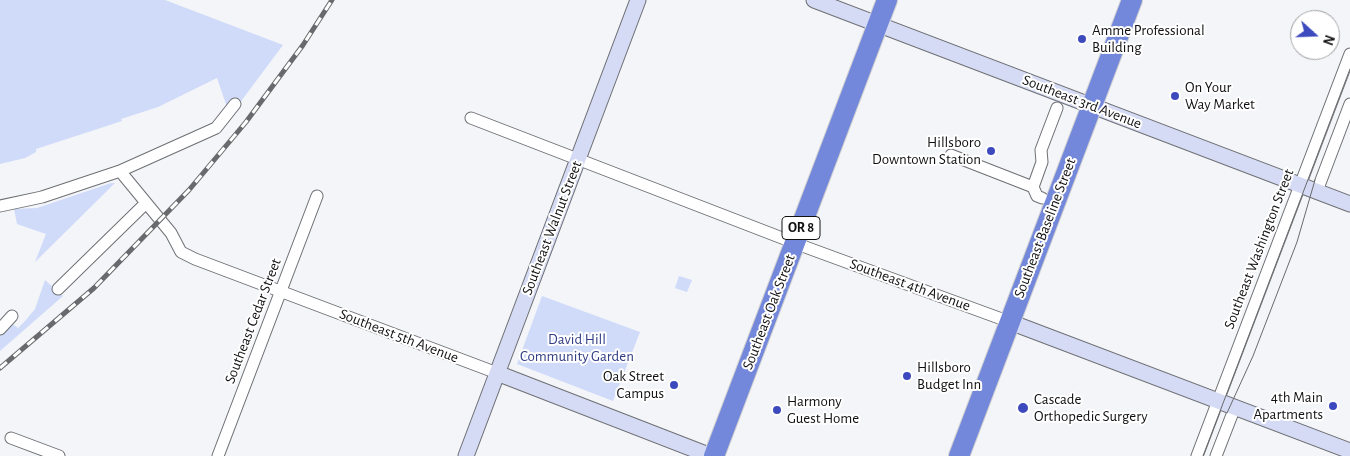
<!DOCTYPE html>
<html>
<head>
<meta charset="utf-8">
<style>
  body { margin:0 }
  #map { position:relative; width:1350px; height:456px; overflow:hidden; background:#f3f5f9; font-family:"Alegreya Sans",sans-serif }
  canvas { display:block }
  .north { position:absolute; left:1290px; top:10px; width:50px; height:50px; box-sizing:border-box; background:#fff; border:1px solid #a0a0a1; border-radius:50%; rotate:110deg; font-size:14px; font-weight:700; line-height:20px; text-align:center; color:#111113 }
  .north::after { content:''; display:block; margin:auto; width:18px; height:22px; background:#3d4abe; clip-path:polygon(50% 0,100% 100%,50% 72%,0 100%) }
</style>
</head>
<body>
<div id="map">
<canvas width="1350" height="456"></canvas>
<div class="north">N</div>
</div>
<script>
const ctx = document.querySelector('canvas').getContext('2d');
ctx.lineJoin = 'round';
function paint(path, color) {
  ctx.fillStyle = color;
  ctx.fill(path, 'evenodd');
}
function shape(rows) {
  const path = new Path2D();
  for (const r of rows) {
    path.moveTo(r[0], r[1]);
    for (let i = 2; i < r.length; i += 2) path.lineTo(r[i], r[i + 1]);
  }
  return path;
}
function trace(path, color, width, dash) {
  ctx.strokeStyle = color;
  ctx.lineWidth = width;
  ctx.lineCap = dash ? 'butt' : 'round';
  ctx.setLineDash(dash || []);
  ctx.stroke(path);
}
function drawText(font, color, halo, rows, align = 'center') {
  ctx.font = font + ' "Alegreya Sans",sans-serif';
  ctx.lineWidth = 4;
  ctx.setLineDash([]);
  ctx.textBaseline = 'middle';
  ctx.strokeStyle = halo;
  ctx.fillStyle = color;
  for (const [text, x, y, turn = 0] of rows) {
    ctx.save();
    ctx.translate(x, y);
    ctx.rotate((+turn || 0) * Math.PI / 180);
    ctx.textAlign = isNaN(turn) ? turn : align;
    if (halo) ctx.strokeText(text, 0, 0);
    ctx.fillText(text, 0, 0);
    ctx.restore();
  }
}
const green = shape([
  [0,0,165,0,283,45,230,116,217,78,158,107,121,119,122,121,36,149,36,152,25,158,0,164],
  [111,183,115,183,35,262,46,234,17,224,14,209,37,208],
  [679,276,692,280,687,292,675,288],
  [45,280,63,296,0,351,0,335,10,325,14,325,18,328,25,321,35,309],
  [542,296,640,332,613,401,517,364]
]);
const street = shape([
  [471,118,808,248,1010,322],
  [951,155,1033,187,1042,162,1041,150,1057,108],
  [120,171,171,233,181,252,195,259,497,373],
  [1033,187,1037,196,1042,198],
  [1317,191,1350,104],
  [0,206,42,197,120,171,216,128,235,104],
  [58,289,146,203],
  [0,329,12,316],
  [11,438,59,456],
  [218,456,317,196],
  [1197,456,1350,54],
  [1216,456,1235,407]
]);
const secondary = shape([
  [814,0,1350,204],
  [1010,322,1350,451],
  [497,373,711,456],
  [466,456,638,0]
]);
const highway = shape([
  [714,456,887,0],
  [959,456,1132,0]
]);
const tram = shape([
  [1227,413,1253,356,1297,242,1315,180],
  [1203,456,1350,69]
]);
const rail = shape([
  [0,368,94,288,189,190,246,122,303,45,332,0]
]);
const markers = [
  [1082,39,5,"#3d4abe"],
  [1175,96,5,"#3d4abe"],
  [991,151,5,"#3d4abe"],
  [907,376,5,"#3d4abe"],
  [674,385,5,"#3d4abe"],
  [1333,406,5,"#3d4abe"],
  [1023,408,6,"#3d4abe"],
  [777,410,5,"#3d4abe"]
];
const shields = [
  [801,228,38]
];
const shieldNames = [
  ["OR 8",801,228]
];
const poiNames = [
  ["Amme Professional",1092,30],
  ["Building",1092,47],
  ["On Your",1185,87],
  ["Way Market",1185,104],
  ["Hillsboro",981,142,"right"],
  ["Downtown Station",981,159,"right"],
  ["Hillsboro",917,367],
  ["Budget Inn",917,384],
  ["Oak Street",664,376,"right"],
  ["Campus",664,393,"right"],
  ["4th Main",1323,397,"right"],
  ["Apartments",1323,414,"right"],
  ["Cascade",1034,399],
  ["Orthopedic Surgery",1034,416],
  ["Harmony",787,401],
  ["Guest Home",787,418]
];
const streetNames = [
  ["Southeast 3rd Avenue",1082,102,21],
  ["Southeast Walnut Street",552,228,-69],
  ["Southeast Baseline Street",1045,228,-69],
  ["Southeast Washington Street",1259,249,-69],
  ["Southeast 4th Avenue",910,285,20],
  ["Southeast Oak Street",769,312,-69],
  ["Southeast Cedar Street",253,321,-69],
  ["Southeast 5th Avenue",399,336,21]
];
const parkNames = [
  ["David Hill",577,339],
  ["Community Garden",577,356]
];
paint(green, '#d0daf9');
trace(street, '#6e7074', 13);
trace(secondary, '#6e7074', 17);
trace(highway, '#cfcfd0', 22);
trace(street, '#fff', 11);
trace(secondary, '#d5dbf4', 15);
trace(highway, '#7488db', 20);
trace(tram, '#696a6d', 1);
trace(rail, '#696a6d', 5);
trace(rail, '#fff', 3, [9]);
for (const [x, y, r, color] of markers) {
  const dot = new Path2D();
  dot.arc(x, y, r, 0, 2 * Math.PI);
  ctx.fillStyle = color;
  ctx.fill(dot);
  trace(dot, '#fff', 2);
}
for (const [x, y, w] of shields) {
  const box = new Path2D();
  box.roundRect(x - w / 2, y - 11.5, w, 23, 4);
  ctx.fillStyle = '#fff';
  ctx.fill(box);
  trace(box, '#111113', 1);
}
drawText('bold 14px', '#111113', null, shieldNames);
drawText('15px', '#111113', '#fff', poiNames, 'left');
drawText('15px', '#111113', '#fff', streetNames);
drawText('15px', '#313d84', '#fff', parkNames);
</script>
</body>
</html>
